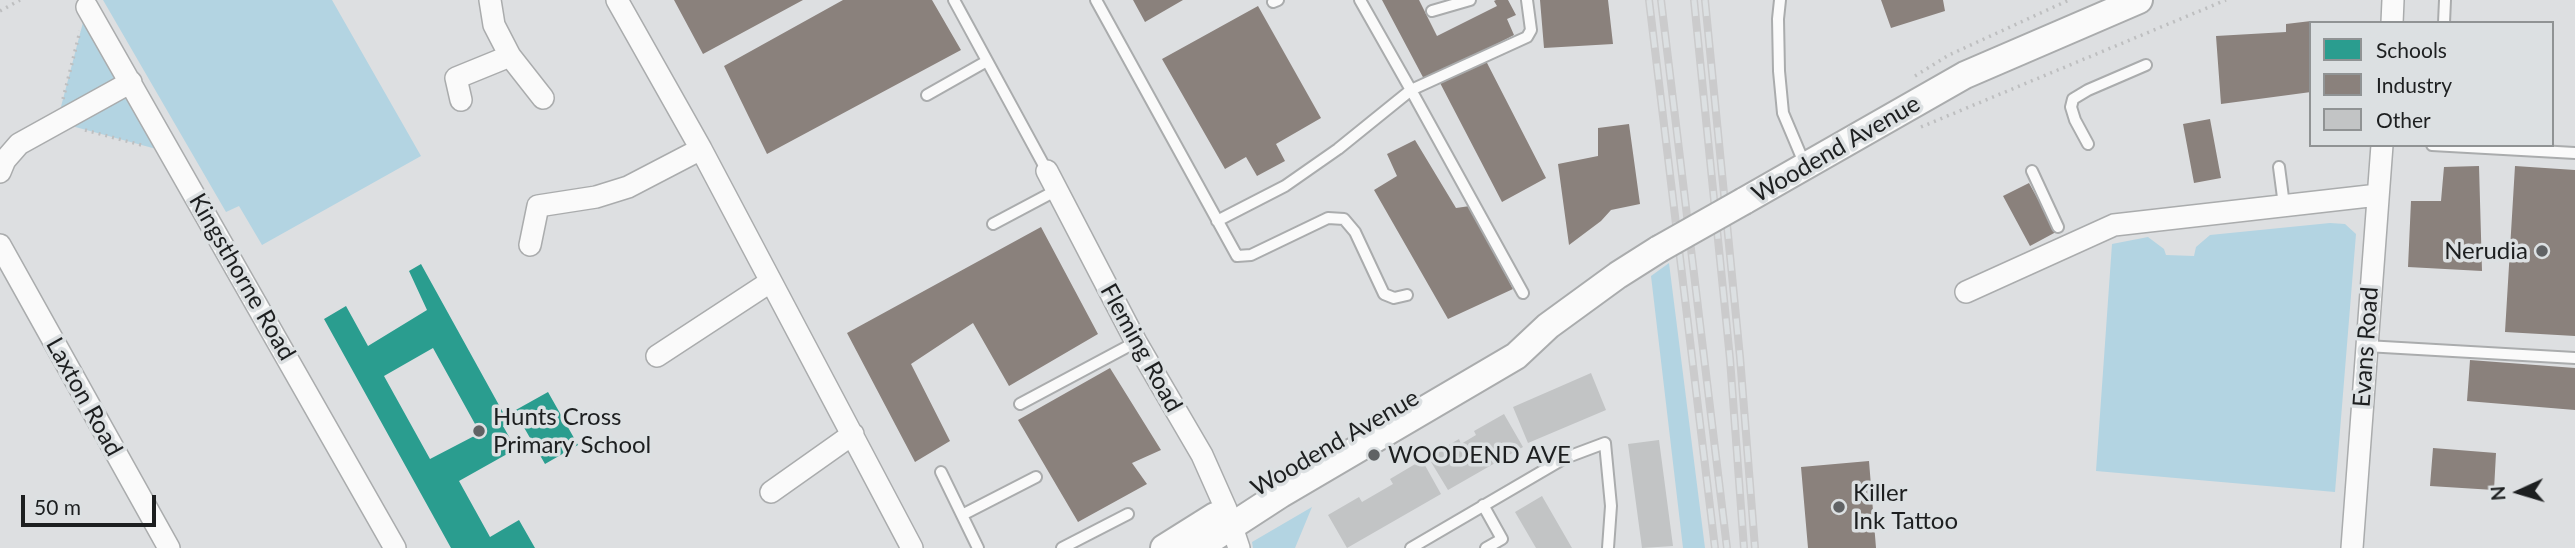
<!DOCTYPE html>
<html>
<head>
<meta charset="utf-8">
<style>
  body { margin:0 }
  #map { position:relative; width:2575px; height:548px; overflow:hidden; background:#dddfe1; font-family:Lato,sans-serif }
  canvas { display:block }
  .legend { position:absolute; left:2309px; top:21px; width:245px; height:126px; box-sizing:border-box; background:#dce0e2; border:2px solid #909394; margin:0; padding:9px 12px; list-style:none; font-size:21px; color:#1d1f20 }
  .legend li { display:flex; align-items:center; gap:14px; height:35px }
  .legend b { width:35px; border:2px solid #909394 }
  .north { position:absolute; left:2484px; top:457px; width:70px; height:70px; -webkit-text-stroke:5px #dce0e2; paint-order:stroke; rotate:266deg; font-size:19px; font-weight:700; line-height:28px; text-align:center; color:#1d1f20 }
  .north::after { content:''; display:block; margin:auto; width:24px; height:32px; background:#1d1f20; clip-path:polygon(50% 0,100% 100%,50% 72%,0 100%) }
  .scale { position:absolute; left:21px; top:495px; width:135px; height:32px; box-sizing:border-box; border:4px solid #1d1f20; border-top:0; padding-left:9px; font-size:21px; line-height:24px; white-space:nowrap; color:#1d1f20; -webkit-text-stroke:5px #dce0e2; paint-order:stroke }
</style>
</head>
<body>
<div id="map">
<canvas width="2575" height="548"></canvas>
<ul class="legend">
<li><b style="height:19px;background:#2a9d8f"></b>Schools</li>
<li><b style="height:19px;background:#8a817c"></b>Industry</li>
<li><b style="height:19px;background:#c2c4c5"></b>Other</li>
</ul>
<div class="north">N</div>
<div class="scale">50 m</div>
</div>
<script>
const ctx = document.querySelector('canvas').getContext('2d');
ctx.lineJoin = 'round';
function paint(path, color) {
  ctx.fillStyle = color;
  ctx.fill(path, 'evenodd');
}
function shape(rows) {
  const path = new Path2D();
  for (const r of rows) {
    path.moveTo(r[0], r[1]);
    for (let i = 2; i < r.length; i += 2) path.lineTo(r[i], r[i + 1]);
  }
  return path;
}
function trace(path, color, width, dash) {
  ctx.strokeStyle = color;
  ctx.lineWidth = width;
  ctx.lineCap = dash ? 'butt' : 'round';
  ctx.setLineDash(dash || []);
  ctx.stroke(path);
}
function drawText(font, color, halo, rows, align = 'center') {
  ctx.font = font + ' Lato,sans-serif';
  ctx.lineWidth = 7;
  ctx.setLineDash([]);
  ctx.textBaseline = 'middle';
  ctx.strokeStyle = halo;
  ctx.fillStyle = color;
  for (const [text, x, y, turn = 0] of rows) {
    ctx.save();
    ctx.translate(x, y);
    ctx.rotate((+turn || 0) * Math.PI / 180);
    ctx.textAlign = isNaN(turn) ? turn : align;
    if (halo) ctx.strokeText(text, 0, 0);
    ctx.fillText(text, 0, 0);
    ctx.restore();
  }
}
const green = shape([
  [103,0,332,0,421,156,262,245,239,206,226,212],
  [87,7,171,153,57,122],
  [2330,223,2345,224,2356,234,2335,492,2096,471,2112,244,2148,237,2164,249,2166,255,2194,256,2196,247,2210,235],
  [1669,263,1705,548,1683,548,1651,276],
  [1312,507,1295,548,1253,548,1252,542]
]);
const schools = shape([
  [421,264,505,416,548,392,578,445,545,464,518,417,503,426,516,449,459,481,490,537,519,520,535,548,451,548,324,319,346,306,368,346,427,310,409,271],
  [433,348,480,433,430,459,384,376]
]);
const industry = shape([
  [674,0,803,0,703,54],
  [843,0,932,0,961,50,767,154,724,66],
  [1133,0,1183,0,1145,22],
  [1382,0,1419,0,1437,36,1497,6,1494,1,1496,0,1508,0,1516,15,1507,19,1514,35,1425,81],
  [1540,0,1608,0,1613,44,1544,48],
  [1881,0,1943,0,1945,11,1891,28],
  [1258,6,1321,118,1276,144,1285,161,1257,176,1246,157,1225,169,1162,59],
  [2311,21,2311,92,2221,104,2216,36,2286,32,2286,24],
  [1485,59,1546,178,1502,202,1439,81],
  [2210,119,2221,178,2194,183,2183,124],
  [1629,124,1640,204,1611,210,1601,221,1569,245,1558,164,1598,156,1598,128],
  [1415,140,1456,208,1470,206,1513,289,1448,319,1374,190,1397,176,1387,154],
  [2479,166,2482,271,2408,267,2411,201,2441,201,2444,167],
  [2515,166,2575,170,2575,336,2505,332],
  [2029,183,2056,232,2030,246,2003,196],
  [1041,227,1098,334,1009,386,973,323,911,364,950,441,915,462,847,333],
  [2470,360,2575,368,2575,410,2467,401],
  [1110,368,1161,450,1132,463,1147,484,1078,522,1018,420],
  [2433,448,2496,453,2494,490,2430,486],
  [1869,461,1876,548,1808,548,1801,467]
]);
const building = shape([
  [1591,373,1606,410,1528,443,1513,407],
  [1504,414,1523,447,1448,490,1428,457,1459,439,1461,444,1476,435,1474,431],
  [1659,440,1673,546,1642,548,1628,444],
  [1422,460,1441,494,1347,548,1328,515,1359,497,1362,502,1393,484,1390,479],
  [1542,496,1572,548,1536,548,1515,512]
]);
const path = shape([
  [0,11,20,0],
  [1915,76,1949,55,2069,0],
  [63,99,80,31],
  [1921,127,2226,0],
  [85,130,145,146]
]);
const service = shape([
  [954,0,1047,171],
  [1096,0,1237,256,1251,255,1328,218,1344,219,1355,232,1384,294,1394,298,1407,295],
  [1780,0,1778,19,1779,71,1783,113,1805,165],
  [1273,2,1278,0],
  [1432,11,1470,0],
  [2444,23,2445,0],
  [927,95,987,61],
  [2088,144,2075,120,2071,107,2073,99,2088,90,2146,65],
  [2432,145,2575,153],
  [2279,167,2284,205],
  [2032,171,2058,227],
  [1217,221,1285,186,1338,149,1411,90,1360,0],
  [993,224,1057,190],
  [1523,293,1411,90,1527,37,1531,30,1527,0],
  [2366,346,2575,358],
  [1020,404,1136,342],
  [941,472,978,548],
  [1483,505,1502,539,1486,548],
  [962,515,1036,477],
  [1062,548,1128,514],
  [1411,548,1565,458,1605,443,1611,506,1608,548]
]);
const minor = shape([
  [490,0,494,25,510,56,543,98],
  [617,0,701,149,912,548],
  [87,7,395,548],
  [2392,23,2393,0],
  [461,100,456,78,510,56],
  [1047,171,1136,342,1202,455,1226,509,1239,548],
  [0,172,5,160,19,144,131,82],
  [0,245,169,548],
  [530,245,538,206,596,197,628,187,701,149],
  [1966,292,2114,225,2378,195],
  [657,356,770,282],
  [771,492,853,434],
  [2352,548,2382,145]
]);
const tertiary = shape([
  [1744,201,1965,75,2139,0],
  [1164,548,1215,516],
  [1198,548,1281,494,1516,356,1548,326,1618,275,1659,249]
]);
const rail = shape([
  [1649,0,1715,548],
  [1661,0,1727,548],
  [1694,0,1730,359,1744,548],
  [1705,0,1740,357,1755,548]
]);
const tertiaryBridge = shape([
  [1659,249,1744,201]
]);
const markers = [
  [2542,251,7,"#606264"],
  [479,431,7,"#606264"],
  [1374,455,7,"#606264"],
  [1839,507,7,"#606264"]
];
const streetNames = [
  ["Woodend Avenue",1836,149,-30],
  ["Kingsthorne Road",242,277,60],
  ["Evans Road",2366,347,-86],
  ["Fleming Road",1141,348,61],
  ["Laxton Road",84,397,61],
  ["Woodend Avenue",1335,443,-30]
];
const poiNames = [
  ["Nerudia",2528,251,"right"],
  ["Hunts Cross",493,417],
  ["Primary School",493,445],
  ["WOODEND AVE",1388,455],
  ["Killer",1853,493],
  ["Ink Tattoo",1853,521]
];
paint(green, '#b3d4e2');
paint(schools, '#2a9d8f');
paint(industry, '#8a817c');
paint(building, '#c2c4c5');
trace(service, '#aaacad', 14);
trace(minor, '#aaacad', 24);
trace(tertiary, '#aaacad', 30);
trace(path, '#bebfc0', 3.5, [2, 5]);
trace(service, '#fafafa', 10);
trace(minor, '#fafafa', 21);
trace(tertiary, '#fafafa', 26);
trace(rail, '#cbcbcc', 8);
trace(rail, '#dce0e2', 5, [16]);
trace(tertiaryBridge, '#aaacad', 30, []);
trace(tertiaryBridge, '#fafafa', 26);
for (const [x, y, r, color] of markers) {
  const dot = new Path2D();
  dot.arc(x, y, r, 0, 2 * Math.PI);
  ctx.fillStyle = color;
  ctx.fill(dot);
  trace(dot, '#dce0e2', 2.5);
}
drawText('24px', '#1d1f20', '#dce0e2', streetNames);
drawText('24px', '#1d1f20', '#dce0e2', poiNames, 'left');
</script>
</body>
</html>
